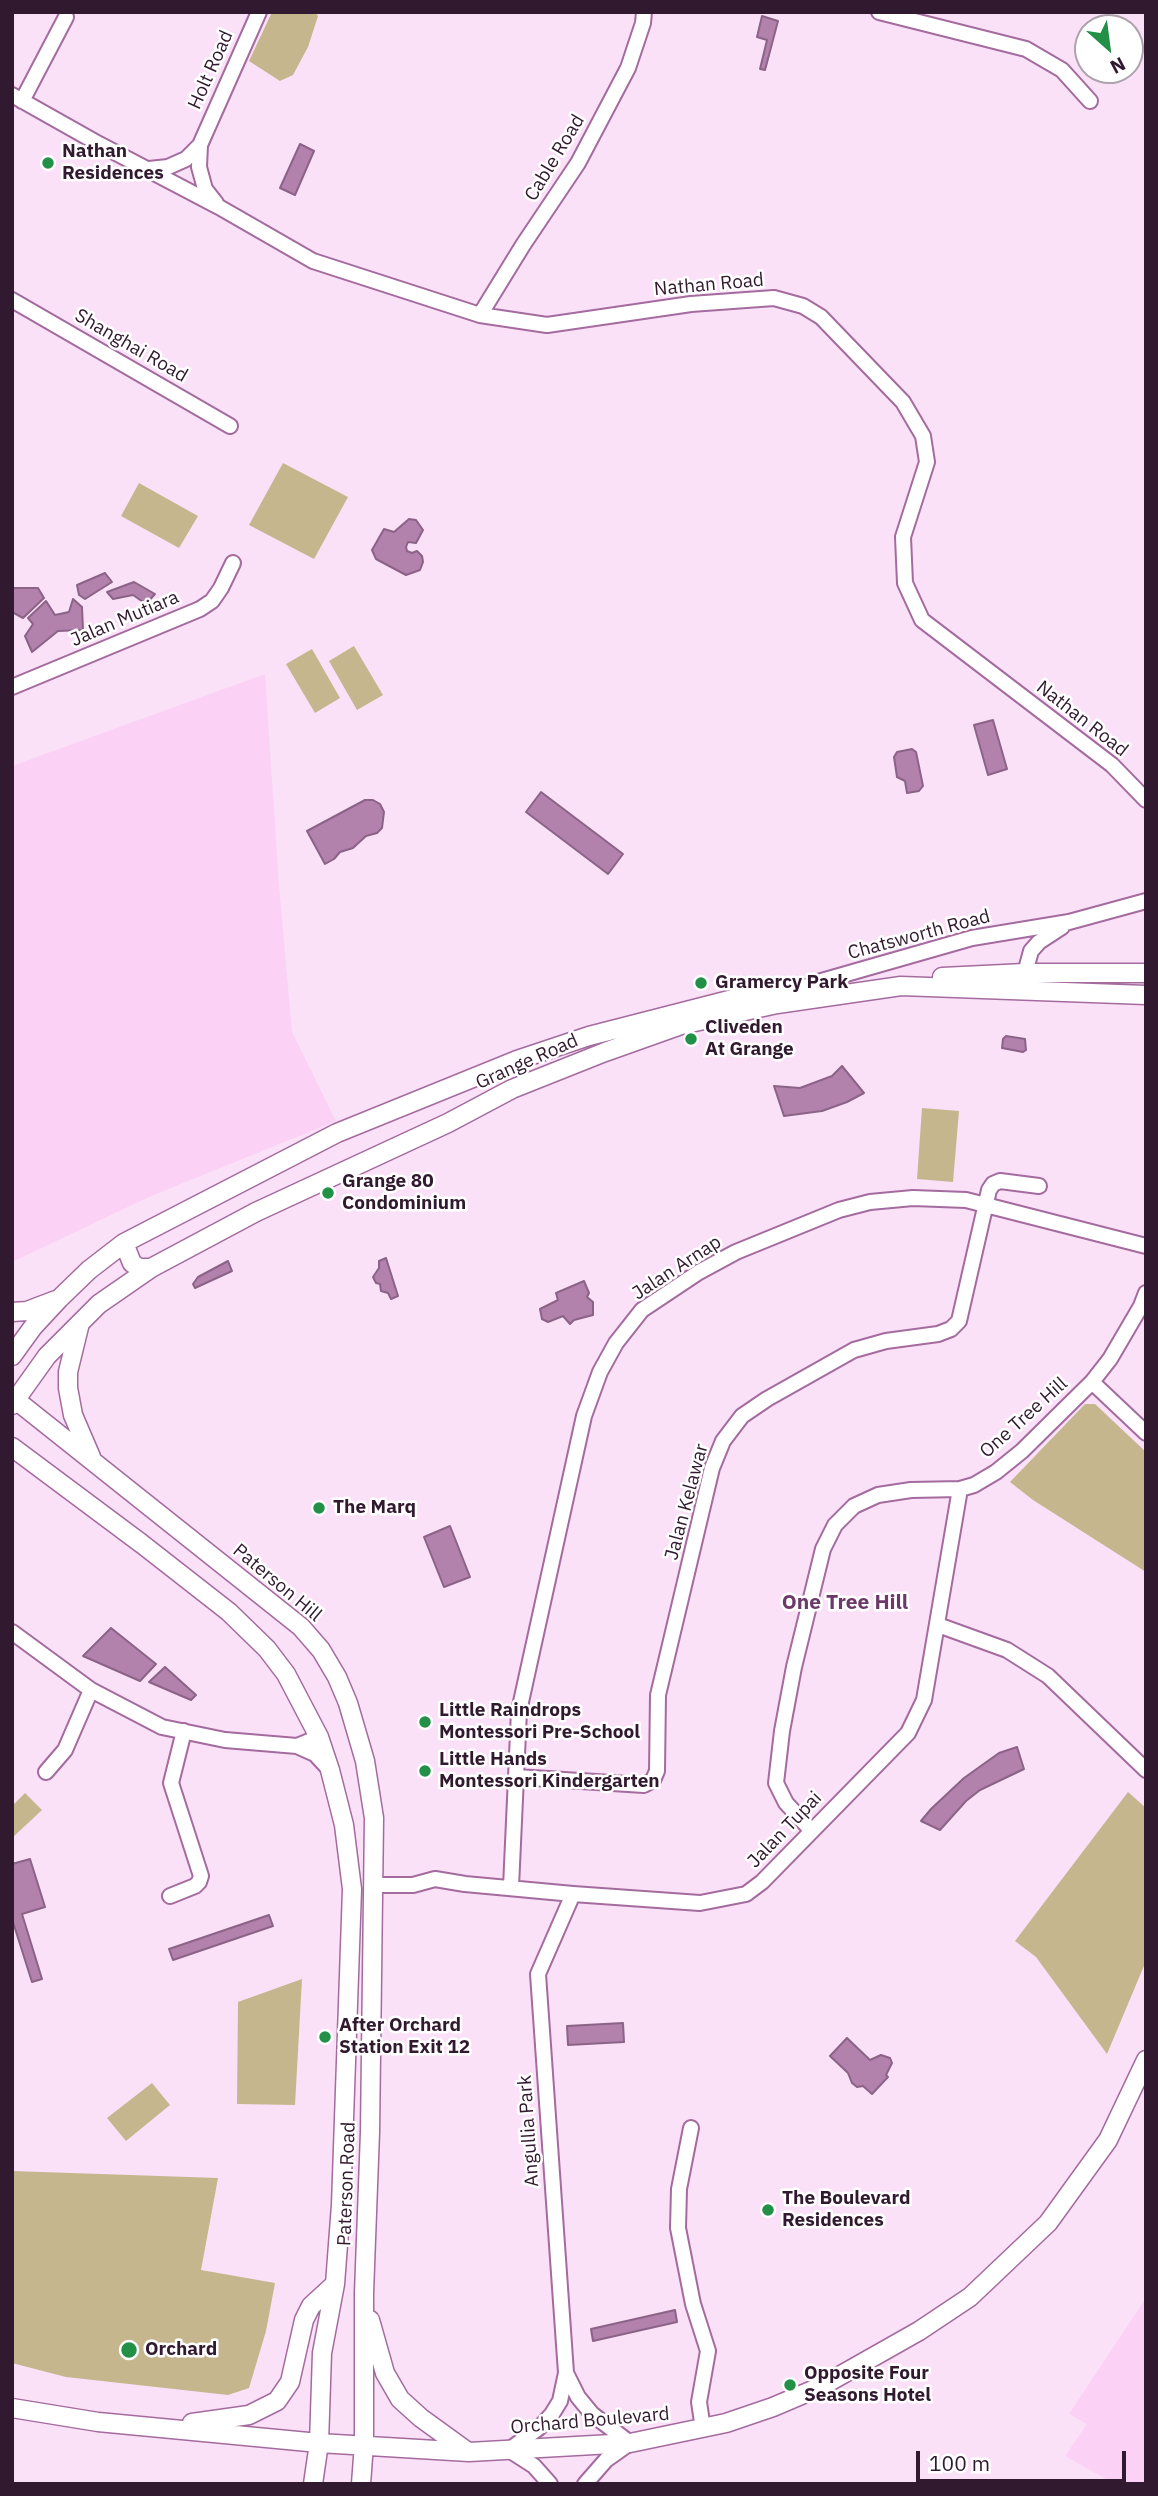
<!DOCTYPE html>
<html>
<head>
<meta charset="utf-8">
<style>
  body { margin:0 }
  #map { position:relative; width:1158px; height:2496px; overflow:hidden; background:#fae1f7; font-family:"IBM Plex Sans",sans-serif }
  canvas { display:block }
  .frame { position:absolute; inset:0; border:14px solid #311a2f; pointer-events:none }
  .north { position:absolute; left:1074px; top:14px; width:70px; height:70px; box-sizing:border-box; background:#fff; border:2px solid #ada3ac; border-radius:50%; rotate:152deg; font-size:19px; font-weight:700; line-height:28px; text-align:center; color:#311a2f }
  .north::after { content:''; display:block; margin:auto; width:24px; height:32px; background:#239048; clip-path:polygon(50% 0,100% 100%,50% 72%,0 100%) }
  .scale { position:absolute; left:916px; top:2451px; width:210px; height:32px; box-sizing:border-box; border:4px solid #311a2f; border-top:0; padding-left:9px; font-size:21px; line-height:24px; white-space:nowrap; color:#311a2f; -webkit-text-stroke:5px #fff; paint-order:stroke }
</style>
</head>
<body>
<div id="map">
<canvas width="1158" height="2496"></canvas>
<div class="frame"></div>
<div class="north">N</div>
<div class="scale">100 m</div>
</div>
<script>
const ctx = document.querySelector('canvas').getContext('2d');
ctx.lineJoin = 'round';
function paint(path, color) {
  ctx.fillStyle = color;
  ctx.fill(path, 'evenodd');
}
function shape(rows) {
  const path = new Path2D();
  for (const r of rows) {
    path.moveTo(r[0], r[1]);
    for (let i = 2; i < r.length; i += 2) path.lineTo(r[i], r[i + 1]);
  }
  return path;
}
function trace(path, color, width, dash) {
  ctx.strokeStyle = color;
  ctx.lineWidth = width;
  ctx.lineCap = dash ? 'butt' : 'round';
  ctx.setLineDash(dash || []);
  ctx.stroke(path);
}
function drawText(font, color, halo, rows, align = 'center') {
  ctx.font = font + ' "IBM Plex Sans",sans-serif';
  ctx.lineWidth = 5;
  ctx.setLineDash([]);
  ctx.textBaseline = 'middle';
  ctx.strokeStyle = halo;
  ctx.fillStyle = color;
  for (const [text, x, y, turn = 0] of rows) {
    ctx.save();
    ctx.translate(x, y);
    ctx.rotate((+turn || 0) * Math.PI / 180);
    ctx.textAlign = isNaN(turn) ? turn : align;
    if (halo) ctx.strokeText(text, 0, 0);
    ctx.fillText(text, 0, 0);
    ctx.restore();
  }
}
const built = shape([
  [265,674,279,885,292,1032,336,1121,149,1197,12,1262,12,766],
  [1146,2298,1146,2484,1115,2484,1065,2456,1087,2424,1069,2414]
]);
const green = shape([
  [272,12,315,12,318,16,308,47,293,75,280,81,249,61],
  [283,463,348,497,314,559,249,525],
  [139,483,198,516,179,548,121,516],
  [354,646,383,695,357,710,329,661],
  [312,649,340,698,315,713,286,664],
  [922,1108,959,1111,953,1182,917,1179],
  [1085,1404,1095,1404,1146,1452,1146,1572,1033,1500,1010,1482],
  [1128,1792,1146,1808,1146,1961,1107,2054,1036,1957,1015,1941],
  [25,1793,42,1810,12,1838,12,1806],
  [302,1979,295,2105,237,2104,238,2002],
  [152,2083,170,2105,126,2141,107,2118],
  [12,2171,218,2178,201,2270,275,2283,266,2331,249,2388,228,2395,66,2377,12,2363]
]);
const water = shape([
  [762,16,778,21,765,70,760,69,767,40,757,37,762,16],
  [300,144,314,151,295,195,280,188,300,144],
  [409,519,416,520,423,530,416,543,408,542,406,547,407,551,412,553,417,551,422,556,423,562,420,570,406,575,376,559,372,550,384,529,394,532,409,519],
  [105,573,112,582,85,599,79,595,77,585,105,573],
  [134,582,155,594,146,604,133,595,113,599,107,592,134,582],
  [12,588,38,588,44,598,23,618,12,612,12,588],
  [73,599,82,607,83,630,58,631,32,652,25,636,33,624,28,618,46,601,55,615,69,612,73,599],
  [993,720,1007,769,988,775,974,725,993,720],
  [912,749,916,752,923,786,919,791,907,793,905,781,897,777,894,757,897,752,912,749],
  [541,792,623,854,608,874,526,812,541,792],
  [365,800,373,800,380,804,384,812,382,828,377,833,366,836,353,848,340,852,334,859,325,864,307,831,365,800],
  [1006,1036,1025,1039,1026,1050,1023,1052,1002,1048,1003,1039,1006,1036],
  [842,1066,864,1093,847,1102,822,1111,784,1116,774,1086,800,1088,832,1076,842,1066],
  [386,1258,398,1296,391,1299,388,1293,381,1291,380,1284,376,1283,373,1277,379,1268,379,1261,386,1258],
  [228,1261,232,1271,195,1288,193,1284,198,1277,228,1261],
  [584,1281,589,1293,587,1297,593,1302,593,1315,574,1320,570,1324,563,1316,548,1322,542,1319,540,1309,558,1300,556,1293,584,1281],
  [450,1526,470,1577,444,1587,424,1537,450,1526],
  [111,1628,156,1664,140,1681,83,1656,111,1628],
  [165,1667,196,1695,191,1700,149,1682,165,1667],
  [1017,1747,1024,1769,980,1790,966,1801,940,1830,921,1821,931,1809,964,1778,999,1753,1017,1747],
  [30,1859,45,1907,22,1914,42,1979,32,1982,12,1919,12,1864,30,1859],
  [269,1915,273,1926,173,1960,169,1949,269,1915],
  [623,2023,624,2042,568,2045,567,2026,623,2023],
  [847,2038,870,2060,881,2055,890,2058,892,2063,886,2075,888,2077,872,2094,863,2086,857,2087,852,2083,848,2073,830,2056,847,2038],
  [675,2310,677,2322,593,2341,591,2329,675,2310]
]);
const minor = shape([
  [879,12,1026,49,1062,70,1090,101],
  [12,95,99,144,219,207,313,261,480,315,547,325,691,304,774,298,803,306,821,317,903,402,923,436,927,462,903,537,905,583,922,620,1112,765,1146,800],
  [22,101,66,17],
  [149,169,168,167,186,159,200,145],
  [216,203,205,189,199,167,200,145,259,12],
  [12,300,230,426],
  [480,315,523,245,578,163,628,68,643,23,644,12],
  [12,687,200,609,212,601,221,588,233,563],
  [1025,973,1031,951,1039,942,1062,927],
  [818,982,972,938,1069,922,1146,901],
  [1092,1382,1146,1433],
  [938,1625,1007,1650,1048,1676,1146,1770],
  [12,1632,91,1690,162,1727,225,1740,297,1746,319,1737],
  [297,1746,315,1754,329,1769],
  [46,1772,65,1750,91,1690],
  [516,1777,644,1785,653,1780,657,1771,658,1695,712,1468,723,1441,742,1416,767,1399,854,1350,886,1341,938,1334,951,1329,959,1321,989,1190,993,1184,1000,1181,1039,1186],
  [811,1830,786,1803,776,1783,782,1731,794,1667,823,1549,835,1525,854,1506,878,1495,911,1490,960,1489,974,1485,996,1472,1022,1451,1092,1382,1110,1359,1141,1306,1146,1293],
  [375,1885,413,1885,435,1879,465,1884,573,1894,700,1903,746,1894,762,1882,908,1733,924,1700,960,1489],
  [511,1887,519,1711,584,1416,600,1372,616,1343,642,1310,699,1272,736,1252,839,1210,870,1202,913,1198,966,1200,1146,1246],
  [170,1896,195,1886,199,1882,201,1876,171,1783,184,1731],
  [691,2128,679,2189,678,2228,693,2304,708,2351,699,2402,703,2429],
  [566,2373,578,2397,592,2414,630,2443,606,2460,585,2484],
  [550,2484,534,2466,509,2450,540,2427,552,2414,560,2401,566,2373,538,1974,573,1894]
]);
const major = shape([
  [942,977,1025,973,1146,973],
  [124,1243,132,1263,139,1268,151,1268],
  [12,1312,27,1311,56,1300],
  [80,1323,68,1372,68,1388,73,1415,91,1457],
  [12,1356,33,1327,59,1299,89,1270,124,1243,337,1133,517,1060,589,1036,737,998,831,985],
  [12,1397,301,1627,321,1650,337,1677,348,1703,365,1761,374,1818,370,2132,364,2293,364,2444,361,2484],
  [12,1405,47,1356,99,1304,151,1268,256,1212,448,1123,512,1089,605,1052,681,1025,777,1004,901,986,1146,995],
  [12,1447,142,1544,229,1612,267,1649,286,1674,319,1737,330,1770,344,1825,352,1889,341,2205,335,2284,322,2353,319,2443,313,2484],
  [370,2320,385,2373,400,2399,421,2418,468,2452],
  [12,2408,98,2422,319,2443,469,2452,630,2443,726,2423,773,2407,820,2387,919,2331,970,2297,1048,2223,1108,2140,1146,2060],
  [192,2423,249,2415,277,2401,290,2382,304,2320,311,2306,335,2284]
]);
const markers = [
  [48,163,7,"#239048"],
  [701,983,7,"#239048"],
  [691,1039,7,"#239048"],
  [328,1193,7,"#239048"],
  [319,1508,7,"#239048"],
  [425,1722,7,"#239048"],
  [425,1771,7,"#239048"],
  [325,2037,7,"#239048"],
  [768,2210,7,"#239048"],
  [129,2350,9,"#239048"],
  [790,2385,7,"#239048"]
];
const streetNames = [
  ["Holt Road",211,70,-66],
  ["Cable Road",555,158,-59],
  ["Nathan Road",709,285,-5],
  ["Shanghai Road",131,346,30],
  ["Jalan Mutiara",125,619,-23],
  ["Nathan Road",1082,719,38],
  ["Chatsworth Road",919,935,-15],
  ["Grange Road",527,1062,-24],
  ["Jalan Arnap",677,1268,-33],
  ["One Tree Hill",1024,1418,-42],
  ["Jalan Kelawar",687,1502,-75],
  ["Paterson Hill",277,1583,40],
  ["Jalan Tupai",785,1830,-46],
  ["Angullia Park",529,2131,-94],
  ["Paterson Road",347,2184,-88],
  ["Orchard Boulevard",590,2421,-5]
];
const poiNames = [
  ["Nathan",62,152],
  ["Residences",62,174],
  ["Gramercy Park",715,983],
  ["Cliveden",705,1028],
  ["At Grange",705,1050],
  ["Grange 80",342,1182],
  ["Condominium",342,1204],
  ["The Marq",333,1508],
  ["Little Raindrops",439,1711],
  ["Montessori Pre-School",439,1733],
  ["Little Hands",439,1760],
  ["Montessori Kindergarten",439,1782],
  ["After Orchard",339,2026],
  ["Station Exit 12",339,2048],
  ["The Boulevard",782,2199],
  ["Residences",782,2221],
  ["Orchard",145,2350],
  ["Opposite Four",804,2374],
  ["Seasons Hotel",804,2396]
];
const neighbourhoodNames = [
  ["One Tree Hill",845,1603]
];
paint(built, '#fbd2f6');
paint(green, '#c5b68e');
paint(water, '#b282ad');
trace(water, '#8b6387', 2);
trace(minor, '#a46b9e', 18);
trace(major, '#a46b9e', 21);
trace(minor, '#fff', 14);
trace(major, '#fff', 18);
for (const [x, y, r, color] of markers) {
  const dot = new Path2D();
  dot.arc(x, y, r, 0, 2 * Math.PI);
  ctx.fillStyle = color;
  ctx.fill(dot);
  trace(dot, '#fff', 2.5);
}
drawText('19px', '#311a2f', '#fff', streetNames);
drawText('bold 19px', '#311a2f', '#fff', poiNames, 'left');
drawText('bold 21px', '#6d3969', '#fff', neighbourhoodNames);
</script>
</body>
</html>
